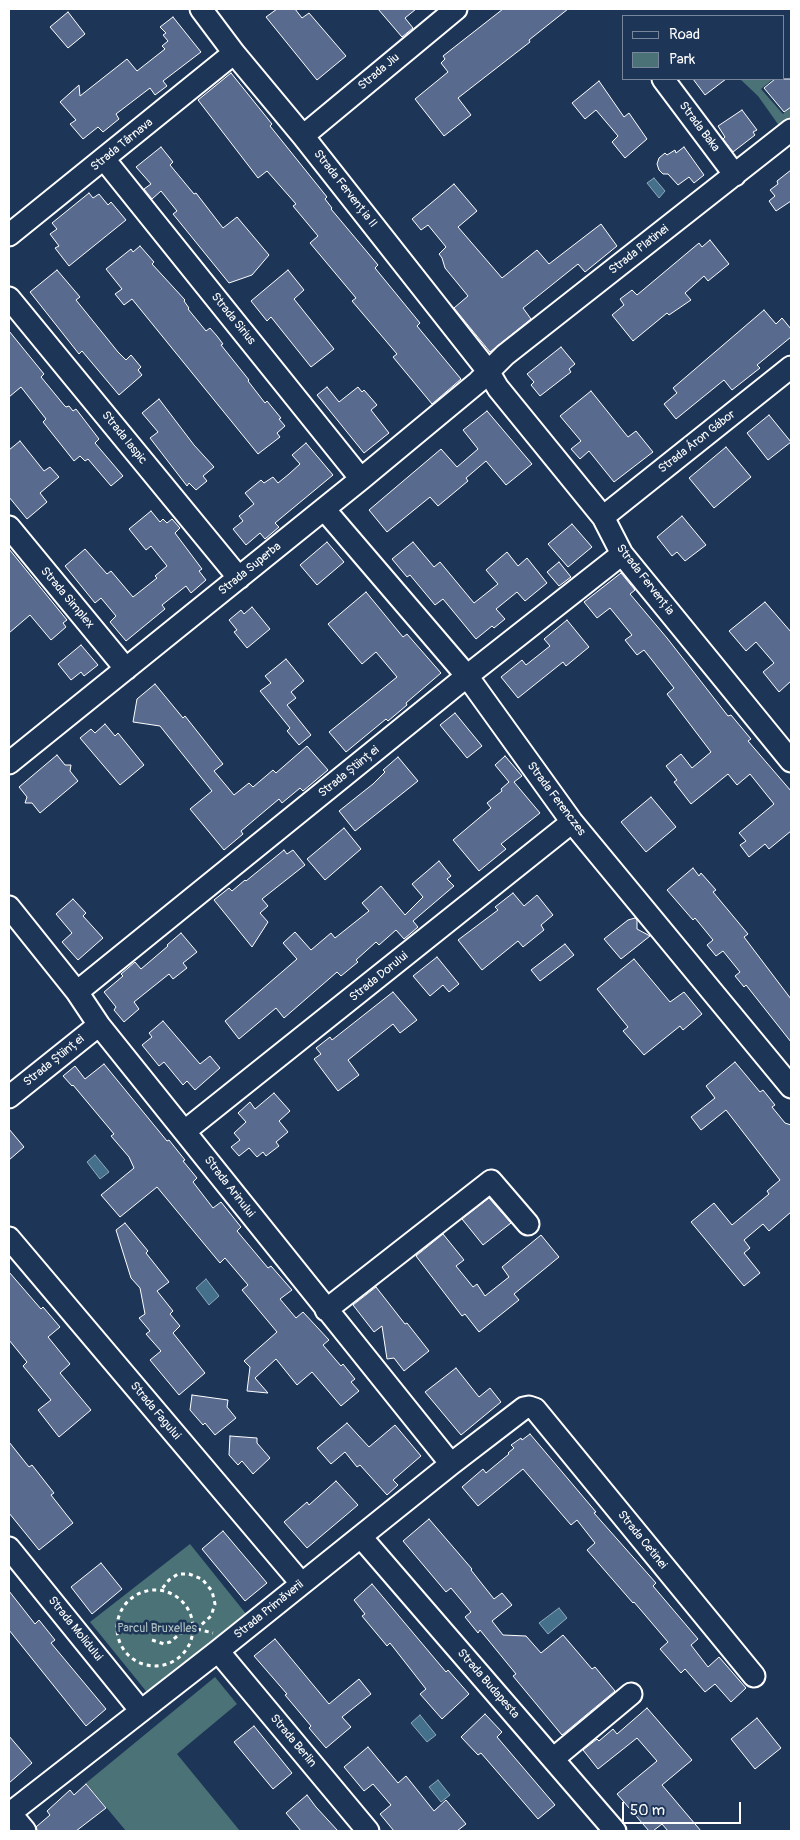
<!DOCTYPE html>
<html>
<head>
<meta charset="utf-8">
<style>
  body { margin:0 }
  #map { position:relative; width:800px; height:1840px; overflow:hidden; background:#1d3557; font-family:Pangolin,sans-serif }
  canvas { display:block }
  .frame { position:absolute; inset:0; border:10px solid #fff; pointer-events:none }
  .legend { position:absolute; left:622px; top:15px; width:162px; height:65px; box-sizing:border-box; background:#1d3557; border:1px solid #77869a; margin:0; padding:6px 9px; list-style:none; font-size:15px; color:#fff }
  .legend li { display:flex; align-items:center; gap:10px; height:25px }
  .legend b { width:25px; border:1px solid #77869a }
  .scale { position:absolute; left:622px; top:1802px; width:119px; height:22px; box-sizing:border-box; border:2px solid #fff; border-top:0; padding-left:6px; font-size:15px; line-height:18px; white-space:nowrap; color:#fff; -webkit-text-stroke:4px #1d3557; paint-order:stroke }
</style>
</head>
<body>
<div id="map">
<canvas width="800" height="1840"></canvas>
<div class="frame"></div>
<ul class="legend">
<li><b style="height:6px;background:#1d3557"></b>Road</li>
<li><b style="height:14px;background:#4b7276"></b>Park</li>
</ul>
<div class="scale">50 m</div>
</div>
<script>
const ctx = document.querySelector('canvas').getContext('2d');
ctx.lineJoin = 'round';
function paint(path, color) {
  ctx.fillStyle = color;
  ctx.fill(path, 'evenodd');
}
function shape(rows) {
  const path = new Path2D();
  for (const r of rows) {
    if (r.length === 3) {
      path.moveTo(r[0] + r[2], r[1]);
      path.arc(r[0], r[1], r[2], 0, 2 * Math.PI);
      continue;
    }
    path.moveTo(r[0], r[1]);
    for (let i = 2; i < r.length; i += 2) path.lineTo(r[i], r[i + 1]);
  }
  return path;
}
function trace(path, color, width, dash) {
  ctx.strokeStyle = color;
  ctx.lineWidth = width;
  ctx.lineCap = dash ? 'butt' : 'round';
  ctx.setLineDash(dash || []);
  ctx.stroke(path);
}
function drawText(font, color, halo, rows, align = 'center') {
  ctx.font = font + ' Pangolin,sans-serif';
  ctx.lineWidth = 5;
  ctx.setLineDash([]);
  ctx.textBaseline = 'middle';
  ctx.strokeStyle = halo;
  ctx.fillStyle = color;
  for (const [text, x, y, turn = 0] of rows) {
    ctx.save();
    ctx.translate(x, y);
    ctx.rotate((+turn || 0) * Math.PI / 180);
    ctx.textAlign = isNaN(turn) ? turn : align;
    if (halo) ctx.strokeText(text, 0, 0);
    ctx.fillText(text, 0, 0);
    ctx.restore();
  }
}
const green = shape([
  [740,79,773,79,761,89,783,114,789,108,791,111,791,119,780,127,758,96],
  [190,1544,247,1615,150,1696,90,1622],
  [215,1677,237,1704,177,1754,240,1831,126,1831,86,1783]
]);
const water = shape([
  [654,178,665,191,659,198,647,183,654,178],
  [95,1155,109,1172,100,1179,87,1162,95,1155],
  [206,1279,219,1296,209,1305,196,1288,206,1279],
  [559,1608,567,1618,548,1634,539,1623,559,1608],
  [420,1715,436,1735,427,1742,411,1723,420,1715],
  [438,1780,450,1795,441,1802,429,1787,438,1780]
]);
const building = shape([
  [277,9,295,9,302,18,309,13,346,56,317,80,266,17,277,9],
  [378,9,416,9,405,18,413,28,402,37,378,9],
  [503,9,568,9,529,40,530,42,458,98,471,115,444,136,415,99,448,72,441,63,445,59,443,56,503,9],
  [68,12,85,34,68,48,50,27,68,12],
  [173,17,201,52,163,81,167,86,155,95,150,88,116,114,119,119,103,132,98,127,83,139,70,124,76,120,60,102,79,85,80,96,127,59,137,71,165,49,162,46,168,41,163,35,166,33,160,27,173,17],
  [231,73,272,124,270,126,327,197,325,199,332,208,331,209,378,265,375,268,420,323,417,326,461,379,432,404,393,357,397,354,352,301,356,298,310,243,318,236,293,206,296,204,267,171,258,178,198,100,231,73],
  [693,79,726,79,705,95,693,79],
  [775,79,791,79,791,107,784,112,764,88,775,79],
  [599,81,624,117,629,113,647,139,625,158,612,142,618,136,596,110,585,119,572,103,599,81],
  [742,110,757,130,753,132,755,135,733,152,723,139,725,137,718,126,742,110],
  [161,147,173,162,170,165,194,194,196,193,223,228,237,217,269,255,252,275,229,283,173,214,177,211,161,191,152,199,144,189,151,184,136,167,161,147],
  [684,147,704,175,694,183,689,177,678,185,668,174,663,174,659,170,657,164,659,158,665,153,667,155,675,150,676,153,684,147],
  [791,170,791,201,776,211,769,201,775,196,770,190,778,184,777,181,791,170],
  [454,184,477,211,458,227,502,278,537,250,549,264,601,224,617,246,585,272,578,264,523,308,531,319,490,352,454,308,468,296,445,268,442,258,439,254,446,247,428,225,421,230,412,219,454,184],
  [89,193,93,198,99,194,108,205,111,202,126,220,69,266,55,248,59,246,50,234,57,229,52,223,89,193],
  [710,240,729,264,708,281,704,276,685,293,691,300,669,315,667,313,633,341,612,315,624,305,620,299,632,290,637,295,699,243,702,247,710,240],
  [140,246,154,262,152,264,185,300,184,301,189,308,188,309,206,331,210,328,217,336,223,344,221,345,249,380,248,381,265,403,267,401,281,418,279,419,285,426,277,433,280,437,258,454,132,299,124,305,115,294,122,289,106,269,131,249,133,252,140,246],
  [57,270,80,297,76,300,118,352,126,360,131,355,141,367,138,370,142,375,119,395,82,351,79,354,30,292,57,270],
  [288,270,304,290,294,299,334,349,311,367,271,317,267,321,251,301,288,270],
  [764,310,776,324,782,318,791,329,791,337,757,365,760,368,732,390,724,380,676,419,664,404,677,393,673,388,764,310],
  [9,331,44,374,41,377,64,405,66,407,69,406,73,411,76,409,99,439,95,443,123,476,111,486,88,459,85,461,80,456,74,461,43,422,46,419,21,387,9,397,9,331],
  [561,347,575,364,569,369,571,372,540,396,531,385,534,382,527,374,561,347],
  [327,387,339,402,358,387,362,392,364,390,377,405,371,410,389,433,364,453,317,395,327,387],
  [591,391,628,437,636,431,653,452,614,482,589,451,580,459,571,449,581,441,560,416,591,391],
  [159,399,194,445,214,467,203,476,207,481,196,490,189,483,187,486,150,438,158,432,142,413,159,399],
  [487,411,532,464,506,485,486,461,466,478,468,481,438,506,430,497,387,532,369,510,441,449,457,467,478,449,463,430,487,411],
  [769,415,791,442,768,460,747,433,769,415],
  [20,441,44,471,50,467,59,477,40,493,47,502,27,519,9,497,9,450,20,441],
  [306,443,333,475,275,523,279,527,265,539,260,533,246,545,233,529,243,521,239,516,254,504,245,493,261,480,264,483,273,477,278,483,289,474,300,464,292,455,306,443],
  [726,447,751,477,714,508,689,478,726,447],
  [151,511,160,522,163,519,167,523,172,519,180,528,175,533,202,569,199,571,206,580,191,593,186,586,162,605,165,609,126,641,110,622,116,616,101,598,95,603,65,566,85,549,107,574,111,571,133,597,157,578,155,576,167,566,151,546,146,550,129,529,151,511],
  [682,516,706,545,685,561,677,552,672,556,657,537,682,516],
  [572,524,592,547,568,567,548,544,572,524],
  [327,542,344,562,317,585,300,565,327,542],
  [413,542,434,567,440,562,474,603,498,584,486,570,507,552,518,566,527,558,547,583,525,601,517,592,496,609,505,619,494,628,492,626,476,639,443,599,435,605,410,575,407,577,392,559,413,542],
  [9,549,67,620,63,623,66,627,51,640,30,615,9,633,9,549],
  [559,562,571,577,559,586,547,572,559,562],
  [621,573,635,590,630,594,667,638,728,716,731,715,751,739,748,741,791,791,791,831,769,849,765,844,749,857,740,845,746,841,739,833,774,804,750,774,737,785,728,774,691,804,674,782,677,780,666,766,681,754,692,768,711,752,667,694,674,688,644,650,637,655,625,640,632,635,610,608,597,618,584,602,621,573],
  [366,592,403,637,407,634,441,673,406,703,407,705,388,721,386,719,346,752,329,732,397,677,376,652,362,664,328,624,366,592],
  [765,602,791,632,791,681,779,692,763,672,774,663,756,642,746,651,729,631,765,602],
  [252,607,270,629,247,648,234,632,237,630,229,620,241,610,244,614,252,607],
  [567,620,589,647,566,666,563,662,518,698,501,677,522,660,526,665,550,646,544,639,567,620],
  [81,645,98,665,84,676,81,672,71,680,58,664,81,645],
  [286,659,304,681,291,692,296,698,287,705,311,735,299,745,287,731,290,728,260,691,271,683,265,676,286,659],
  [155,684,183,718,185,716,223,764,214,771,234,795,249,783,253,787,273,770,276,773,307,746,328,770,303,791,300,788,282,803,279,799,241,831,243,834,224,850,190,809,212,791,160,726,133,722,137,699,155,684],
  [455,713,482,746,467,758,440,725,455,713],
  [105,724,115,736,118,733,144,765,120,785,80,738,91,729,95,733,105,724],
  [57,755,65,765,71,765,70,771,78,781,40,813,32,803,25,803,27,797,19,787,57,755],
  [505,756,522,776,514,782,540,813,501,844,506,849,479,871,453,840,491,808,487,803,502,791,501,789,509,782,495,765,505,756],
  [398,757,418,781,355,831,339,811,373,784,385,772,383,770,398,757],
  [651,797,676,827,646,852,621,822,651,797],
  [344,828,361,849,325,880,307,859,344,828],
  [284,850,287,854,293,850,305,865,262,899,268,906,260,913,268,922,252,947,214,900,229,888,232,891,245,880,246,881,284,850],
  [439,861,451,876,447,879,454,886,413,921,418,927,404,939,396,930,379,945,376,942,356,960,358,962,341,976,337,972,284,1018,276,1008,239,1039,225,1021,297,959,283,943,295,932,311,950,331,933,335,938,369,911,362,903,381,886,405,915,423,897,412,884,439,861],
  [693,868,699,876,701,873,716,890,713,892,748,934,744,937,791,999,791,1042,746,985,744,987,735,976,740,972,723,951,716,956,707,945,713,940,695,918,693,920,667,890,693,868],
  [513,893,524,906,537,895,553,915,541,925,544,930,523,947,518,941,482,970,458,940,498,910,495,907,513,893],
  [73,899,86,913,83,916,103,938,78,960,62,942,72,933,56,914,73,899],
  [635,918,637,920,637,929,650,936,621,959,604,939,628,920,635,918],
  [181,933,197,952,183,963,187,968,173,979,169,974,134,1002,139,1009,124,1022,114,1010,116,1007,104,992,123,976,121,974,135,962,141,969,168,946,167,945,181,933],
  [565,944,574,955,540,981,531,970,565,944],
  [437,957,459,984,449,992,443,985,430,996,413,976,437,957],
  [634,959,670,1002,684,992,702,1014,683,1030,680,1026,644,1055,623,1031,628,1027,597,989,634,959],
  [393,992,417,1020,400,1033,393,1024,348,1060,359,1075,338,1091,314,1059,321,1054,316,1048,330,1037,332,1040,393,992],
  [163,1021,200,1064,210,1056,220,1068,195,1090,187,1081,183,1085,164,1062,159,1066,142,1045,152,1037,149,1033,163,1021],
  [735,1062,760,1092,763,1090,775,1105,772,1107,785,1123,791,1125,791,1212,769,1231,763,1224,744,1240,750,1248,744,1253,760,1273,744,1286,691,1222,714,1203,732,1225,769,1194,767,1191,780,1180,726,1110,701,1130,691,1117,715,1098,706,1086,735,1062],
  [104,1064,167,1141,169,1140,185,1160,183,1161,197,1178,193,1182,213,1208,221,1202,241,1227,237,1231,268,1268,271,1266,292,1290,280,1299,296,1318,303,1312,329,1340,323,1345,341,1366,343,1364,355,1379,351,1382,359,1391,341,1406,312,1372,297,1385,276,1359,255,1378,268,1393,247,1391,250,1367,244,1361,277,1332,242,1290,248,1285,225,1258,220,1263,157,1187,120,1217,101,1195,134,1168,129,1157,111,1136,114,1134,73,1085,72,1086,63,1076,75,1066,85,1079,104,1064],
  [274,1093,290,1111,279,1121,288,1132,276,1142,279,1146,266,1156,263,1152,257,1157,249,1148,239,1156,231,1147,240,1140,234,1133,246,1122,238,1113,250,1102,255,1109,274,1093],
  [9,1129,24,1147,9,1160,9,1129],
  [489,1198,511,1223,483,1245,462,1219,489,1198],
  [125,1223,148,1251,146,1253,169,1282,157,1291,173,1311,170,1314,180,1326,173,1333,205,1373,179,1395,150,1360,161,1351,146,1334,150,1331,139,1318,145,1314,140,1288,131,1278,116,1230,125,1223],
  [443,1234,464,1260,456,1266,473,1287,477,1284,485,1296,509,1277,502,1267,541,1235,559,1257,514,1294,519,1300,479,1332,465,1314,462,1316,416,1256,443,1234],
  [9,1272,41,1309,43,1307,60,1327,48,1337,70,1364,60,1373,91,1410,59,1437,38,1410,51,1400,23,1366,27,1362,9,1340,9,1272],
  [376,1287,405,1324,407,1323,429,1351,404,1371,394,1358,387,1359,382,1326,374,1332,353,1305,376,1287],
  [456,1368,479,1397,490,1388,501,1402,461,1435,425,1392,456,1368],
  [192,1395,228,1400,227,1407,236,1418,215,1435,205,1423,203,1425,190,1410,192,1395],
  [347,1423,369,1447,395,1425,421,1456,393,1480,398,1485,387,1495,360,1465,357,1467,345,1452,331,1464,317,1448,347,1423],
  [530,1434,596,1512,594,1513,656,1583,653,1586,698,1639,691,1645,708,1667,719,1657,746,1688,731,1702,715,1684,705,1692,685,1669,681,1673,660,1649,668,1642,634,1602,633,1603,587,1550,595,1543,577,1520,571,1525,523,1469,478,1506,462,1487,483,1469,486,1473,509,1454,508,1453,514,1448,511,1445,521,1438,522,1440,530,1434],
  [230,1436,257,1438,257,1443,270,1458,253,1474,242,1461,238,1465,229,1455,230,1436],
  [9,1442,29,1467,32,1465,54,1493,51,1495,73,1523,39,1550,9,1513,9,1442],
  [336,1481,358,1505,307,1548,284,1522,307,1502,309,1505,336,1481],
  [429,1519,472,1569,471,1570,494,1599,502,1593,512,1605,492,1621,503,1635,526,1636,541,1653,563,1635,592,1669,595,1667,615,1691,562,1735,513,1676,516,1674,480,1630,478,1633,465,1617,471,1612,451,1588,446,1592,403,1541,429,1519],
  [223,1531,267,1583,245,1601,202,1549,223,1531],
  [101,1563,122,1589,92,1614,71,1587,101,1563],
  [372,1584,446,1672,448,1670,469,1694,442,1719,420,1694,426,1689,390,1643,387,1646,362,1616,365,1614,354,1600,372,1584],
  [9,1591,35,1624,39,1620,55,1640,51,1643,106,1709,86,1726,9,1630,9,1591],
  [275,1639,329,1704,359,1679,371,1694,342,1717,351,1727,326,1748,309,1728,311,1726,285,1695,287,1694,254,1656,275,1639],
  [647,1708,692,1760,662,1785,701,1831,668,1831,662,1824,653,1831,649,1831,617,1794,657,1761,637,1738,598,1769,583,1750,597,1739,599,1741,613,1729,617,1734,647,1708],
  [485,1714,502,1732,497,1737,555,1805,538,1819,481,1753,478,1755,461,1737,485,1714],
  [757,1718,781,1748,755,1769,731,1739,757,1718],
  [254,1726,292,1773,273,1789,234,1742,254,1726],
  [9,1736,32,1763,9,1783,9,1736],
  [368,1747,398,1783,406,1776,434,1811,446,1800,466,1824,457,1831,394,1831,380,1814,391,1805,373,1784,364,1791,344,1767,368,1747],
  [86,1784,106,1808,76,1831,37,1831,36,1827,50,1815,47,1811,70,1790,74,1795,86,1784],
  [307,1795,316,1807,338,1831,301,1831,286,1813,307,1795]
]);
const path = shape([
  [155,1628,38],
  [197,1629,213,1633],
  [152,1640,164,1644,170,1642,181,1633,199,1627,211,1616,215,1604,212,1591,202,1579,189,1574,178,1574,169,1580,161,1590]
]);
const minor = shape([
  [201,9,234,53,303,136,488,371,498,388,603,517,622,554,791,761],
  [663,79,735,175],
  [303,136,456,9],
  [104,159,361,479],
  [9,235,234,53],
  [9,298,239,578],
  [324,509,467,676,572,822,791,1087],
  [603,517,791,367],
  [9,527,126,669],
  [9,763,361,479,478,382,505,355,791,130],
  [9,907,77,992,99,1025,451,1464],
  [77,992,467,676,622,554],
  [9,1097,99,1025],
  [185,1131,572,822],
  [9,1238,301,1583],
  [326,1310,491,1181,528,1224],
  [361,1537,615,1831],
  [9,1548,141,1711],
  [218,1651,368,1831],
  [553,1759,631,1694],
  [10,1813,25,1831],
  [9,1814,218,1651,451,1464,524,1408,529,1407,535,1409,754,1676]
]);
const streetNames = [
  ["Strada Jiu",379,72,-40],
  ["Strada Baka",699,127,53],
  ["Strada Târnava",122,145,-39],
  ["Strada Fervenția II",345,189,52],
  ["Strada Platinei",639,250,-38],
  ["Strada Sirius",233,319,51],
  ["Strada Iaspic",124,438,51],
  ["Strada Áron Gábor",697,442,-38],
  ["Strada Superba",250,569,-39],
  ["Strada Fervenția",645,580,52],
  ["Strada Simplex",67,598,50],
  ["Strada Științei",349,772,-39],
  ["Strada Ferenczes",556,799,53],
  ["Strada Dorului",379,977,-39],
  ["Strada Științei",54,1061,-39],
  ["Strada Arinului",229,1187,52],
  ["Strada Fagului",155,1411,50],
  ["Strada Cetinei",642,1540,51],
  ["Strada Primăverii",269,1610,-39],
  ["Strada Molidului",75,1629,51],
  ["Strada Budapesta",488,1684,49],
  ["Strada Berlin",293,1741,50]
];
const parkNames = [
  ["Parcul Bruxelles",157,1629]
];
paint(green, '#4b7276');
paint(water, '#45708c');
trace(water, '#8fa9ba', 1);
paint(building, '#586b8f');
trace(building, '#fff', 1);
trace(minor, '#fff', 25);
trace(path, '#fff', 3, [4, 4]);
trace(minor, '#1d3557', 21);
drawText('12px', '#fff', '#1d3557', streetNames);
drawText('12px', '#aec0c1', '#1d3557', parkNames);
</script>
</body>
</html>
